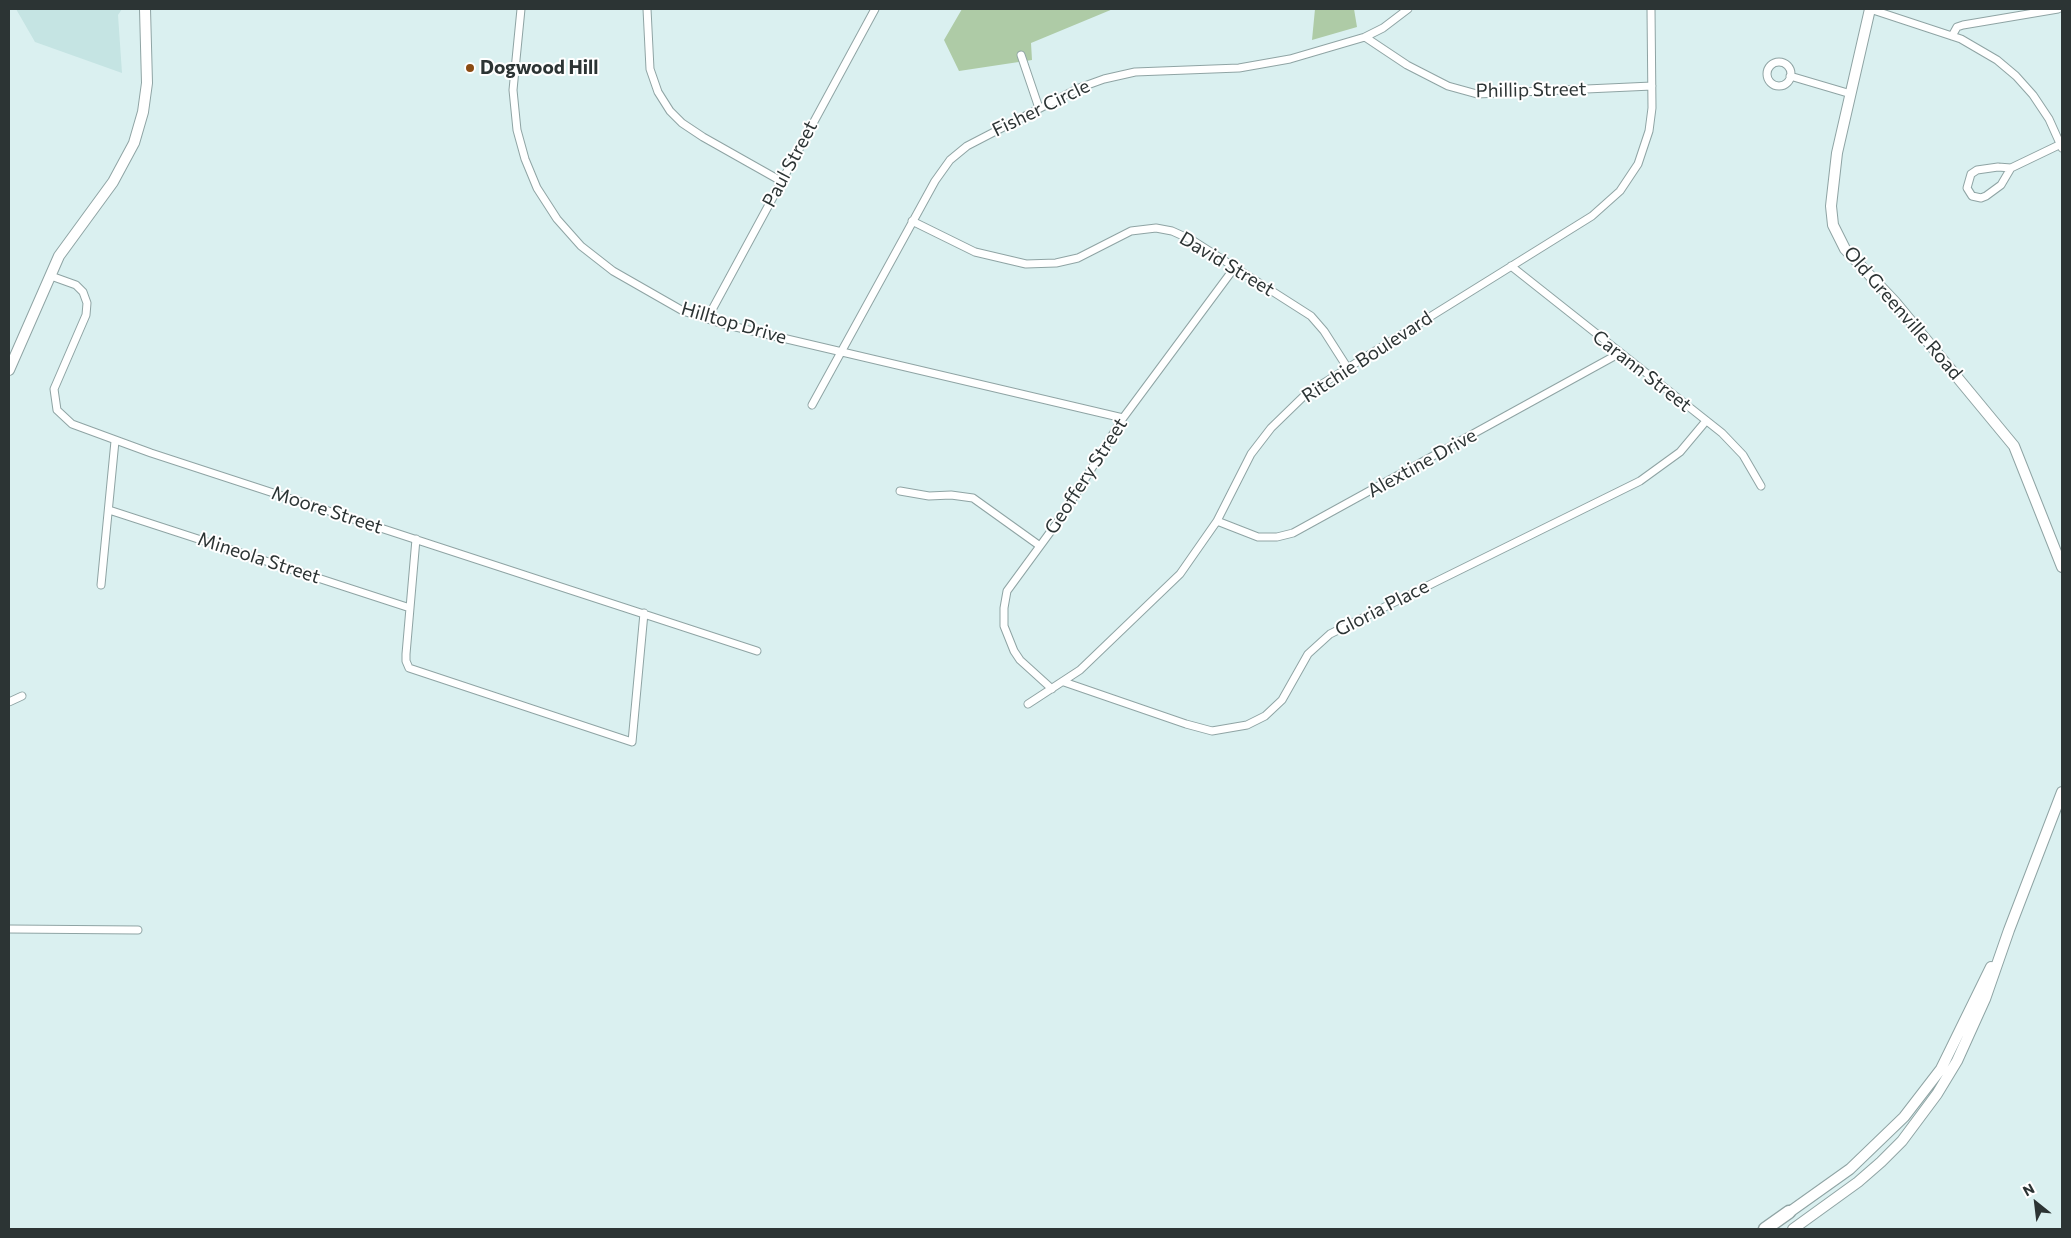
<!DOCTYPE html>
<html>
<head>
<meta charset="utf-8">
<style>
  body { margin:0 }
  #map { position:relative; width:2071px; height:1238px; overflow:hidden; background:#daf0f0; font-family:Commissioner,sans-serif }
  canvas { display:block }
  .frame { position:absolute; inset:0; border:10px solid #2c3434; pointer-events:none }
  .north { position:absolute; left:2011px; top:1178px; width:50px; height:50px; -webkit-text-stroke:4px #fff; paint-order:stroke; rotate:331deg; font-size:14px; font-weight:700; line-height:20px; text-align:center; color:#2c3434 }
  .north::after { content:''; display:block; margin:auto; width:18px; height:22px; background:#2c3434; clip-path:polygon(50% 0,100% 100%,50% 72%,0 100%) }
</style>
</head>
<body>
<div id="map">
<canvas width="2071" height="1238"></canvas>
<div class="frame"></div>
<div class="north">N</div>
</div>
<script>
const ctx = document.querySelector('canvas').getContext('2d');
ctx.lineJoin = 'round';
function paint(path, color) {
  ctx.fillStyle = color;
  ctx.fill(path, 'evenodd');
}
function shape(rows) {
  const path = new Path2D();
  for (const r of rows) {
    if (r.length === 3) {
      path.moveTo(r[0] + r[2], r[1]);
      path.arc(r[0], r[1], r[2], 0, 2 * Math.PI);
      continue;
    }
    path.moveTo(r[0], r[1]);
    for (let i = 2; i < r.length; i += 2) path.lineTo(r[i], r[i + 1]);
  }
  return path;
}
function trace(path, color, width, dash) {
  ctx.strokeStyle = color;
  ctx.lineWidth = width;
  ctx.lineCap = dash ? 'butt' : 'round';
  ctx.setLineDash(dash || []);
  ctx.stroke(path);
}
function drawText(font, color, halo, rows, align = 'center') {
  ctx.font = font + ' Commissioner,sans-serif';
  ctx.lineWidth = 4;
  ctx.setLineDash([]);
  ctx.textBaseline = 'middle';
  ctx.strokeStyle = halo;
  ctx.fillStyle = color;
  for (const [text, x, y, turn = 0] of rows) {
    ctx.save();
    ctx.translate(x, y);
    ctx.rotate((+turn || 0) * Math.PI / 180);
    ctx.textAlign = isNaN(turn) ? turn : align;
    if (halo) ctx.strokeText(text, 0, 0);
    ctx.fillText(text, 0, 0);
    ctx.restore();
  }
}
const built = shape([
  [16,9,122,9,118,15,122,73,35,42]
]);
const green = shape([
  [962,9,1113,9,1031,43,1032,60,959,71,944,40],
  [1315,9,1354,9,1357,27,1312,40]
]);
const minor = shape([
  [521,9,513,90,517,130,525,159,537,188,557,219,581,246,613,271,683,311,723,324,1123,418],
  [647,9,650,69,658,92,670,111,682,123,703,137,781,181],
  [1870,9,1961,39,1997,60,2016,76,2033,95,2049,119,2062,148],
  [1952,36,1957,27,1963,25,2058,9],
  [1365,37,1407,65,1448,86,1477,94,1652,86],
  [1021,55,1039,108],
  [1779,74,12],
  [1790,76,1851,94],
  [1998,167,2011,168,2001,185,1986,196,1981,198,1972,196,1967,188,1971,174,1977,170,1998,167],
  [2011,168,2061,144],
  [912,221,975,252,1026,264,1056,263,1078,258,1131,231,1156,228,1172,231,1192,240,1311,316,1324,331,1347,367],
  [1511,266,1722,433,1743,455,1761,486],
  [51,276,76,285,83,292,87,303,86,315,54,389,57,410,72,424,151,453,757,651],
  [707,319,875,9],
  [812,405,935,181,950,160,967,146,1079,88,1104,79,1135,72,1239,68,1290,59,1365,37,1383,28,1408,9],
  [900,491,929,496,951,495,973,498,1040,546],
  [109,510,410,608],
  [1217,521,1258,537,1277,537,1293,533,1620,353],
  [416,539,406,654,406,661,409,668,632,742,644,613],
  [101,585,115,441],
  [1064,682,1186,724,1212,731,1247,725,1265,716,1282,700,1308,654,1330,634,1640,481,1680,452,1706,421],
  [1052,689,1020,660,1014,651,1004,626,1004,608,1007,591,1062,516,1123,418,1235,267],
  [9,702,22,696],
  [1028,704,1080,670,1180,574,1217,521,1251,454,1271,428,1306,394,1592,216,1620,191,1638,164,1649,131,1652,108,1651,9],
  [9,929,138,930]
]);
const secondary = shape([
  [1870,9,1837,153,1831,206,1833,225,1845,249,1895,302,2014,446,2062,567],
  [9,370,59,256,113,182,134,143,143,112,147,83,145,9],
  [1784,1216,1850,1169,1904,1117,1941,1069,1991,967],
  [1793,1229,1858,1182,1881,1162,1902,1141,1937,1094,1957,1061,1985,999,2009,930,2062,792]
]);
const motorway = shape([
  [1765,1229,1789,1212]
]);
const markers = [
  [470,68,5,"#8b4b13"]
];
const poiNames = [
  ["Dogwood Hill",480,68]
];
const streetNames = [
  ["Phillip Street",1531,90,-1],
  ["Fisher Circle",1041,108,-26],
  ["Paul Street",790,164,-62],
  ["David Street",1227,264,31],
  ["Old Greenville Road",1903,313,49],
  ["Hilltop Drive",734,323,16],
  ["Ritchie Boulevard",1367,357,-33],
  ["Carann Street",1642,371,38],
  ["Alextine Drive",1422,463,-29],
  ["Geoffery Street",1086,476,-57],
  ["Moore Street",327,510,18],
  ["Mineola Street",259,558,18],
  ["Gloria Place",1382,608,-27]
];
paint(built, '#c5e4e3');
paint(green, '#aecba6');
trace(minor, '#8fa4a4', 9);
trace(secondary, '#8fa4a4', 12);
trace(motorway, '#8fa4a4', 15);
trace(minor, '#fff', 7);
trace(secondary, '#fff', 10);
trace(motorway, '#fff', 12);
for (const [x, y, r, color] of markers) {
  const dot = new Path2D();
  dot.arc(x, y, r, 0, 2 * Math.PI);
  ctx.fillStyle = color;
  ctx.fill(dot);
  trace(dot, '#fff', 2);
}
drawText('bold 19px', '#2c3434', '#fff', poiNames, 'left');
drawText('19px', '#2c3434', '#fff', streetNames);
</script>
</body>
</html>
